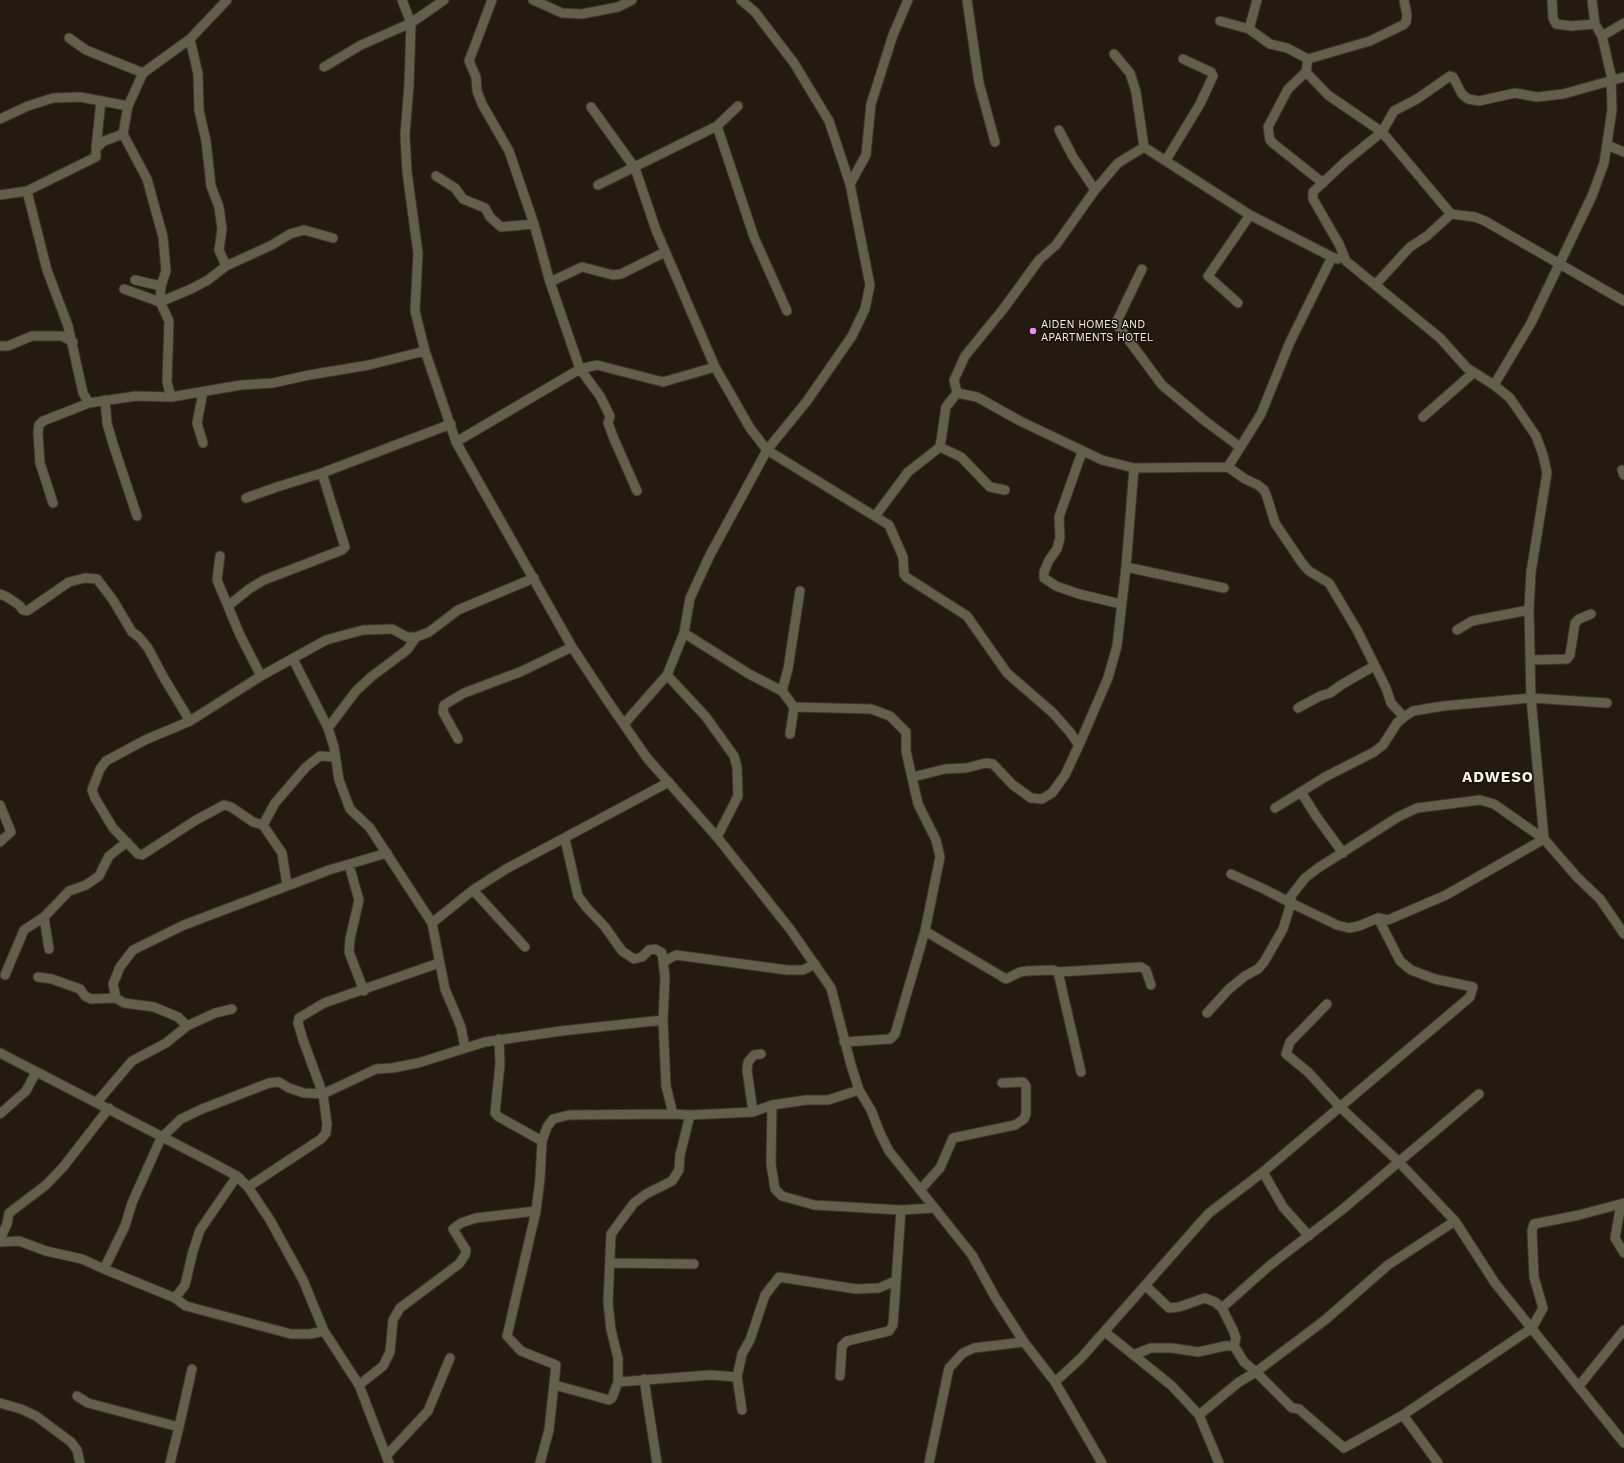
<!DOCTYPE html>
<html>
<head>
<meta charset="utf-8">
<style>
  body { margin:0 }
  canvas { display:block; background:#231b10 }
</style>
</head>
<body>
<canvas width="1624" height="1463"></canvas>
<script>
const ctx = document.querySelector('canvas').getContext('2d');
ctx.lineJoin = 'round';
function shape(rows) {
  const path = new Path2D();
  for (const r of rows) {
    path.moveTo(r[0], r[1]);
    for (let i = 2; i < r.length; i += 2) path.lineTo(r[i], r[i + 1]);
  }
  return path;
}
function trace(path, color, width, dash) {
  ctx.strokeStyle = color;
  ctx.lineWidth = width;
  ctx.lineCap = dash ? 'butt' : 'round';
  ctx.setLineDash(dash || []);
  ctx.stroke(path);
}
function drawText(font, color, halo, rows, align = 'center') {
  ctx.font = font + ' "Work Sans",sans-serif';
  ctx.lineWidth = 3;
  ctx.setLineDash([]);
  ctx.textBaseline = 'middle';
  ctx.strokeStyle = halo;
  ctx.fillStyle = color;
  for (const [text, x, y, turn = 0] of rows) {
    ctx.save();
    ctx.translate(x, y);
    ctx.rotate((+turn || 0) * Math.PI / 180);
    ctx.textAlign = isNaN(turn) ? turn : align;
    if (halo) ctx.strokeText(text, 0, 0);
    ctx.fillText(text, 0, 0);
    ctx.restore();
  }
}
const street = shape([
  [402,0,411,23,409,85,405,135,407,172,418,253,415,311,425,351,456,442,572,647,605,697,647,758,717,837,790,929,831,988,851,1065,859,1090,871,1110,880,1133,889,1151,972,1255,995,1297,1024,1342,1055,1382,1102,1463],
  [492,0,469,61,476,77,477,91,482,104,509,151,534,224,550,282,580,369,597,365,663,382,715,367],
  [533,0,562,13,582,14,618,7,632,0],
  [741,0,755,12,794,63,829,121,850,184],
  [967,0,979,83,995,142],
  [1552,0,1553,18,1556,24,1571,26,1595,24],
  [1220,21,1249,29,1270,44,1287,48,1308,59],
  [1249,29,1257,0],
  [1602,36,1624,23],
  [69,38,86,50,143,73],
  [190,39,198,74,199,110,206,141,211,186,219,207,222,229,219,250,226,266],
  [1114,54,1130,73,1136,92,1144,147],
  [324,67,361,45,411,23,444,0],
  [1306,72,1328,95,1382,132,1394,111,1417,99,1450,76,1453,77,1462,94,1468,99,1479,101,1515,93,1537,97,1563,94,1624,77],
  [591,107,635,168,656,230,715,367,750,428,767,450,889,525,903,557,904,574,906,577,967,616,1007,673,1052,712,1069,731,1079,745],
  [0,119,28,106,53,98,80,97,128,106],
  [717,126,754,237,787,311],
  [1059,130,1073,157,1095,190],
  [1607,145,1624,152],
  [96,148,101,101],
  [1166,160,1200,104,1213,76,1211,72,1183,59],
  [436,176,455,188,463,199,485,208,490,217,501,227,534,224],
  [1323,183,1274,144,1270,140,1268,127,1288,89,1306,72,1308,59,1370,41,1403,25,1406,22,1407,15,1404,0],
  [598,185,717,126,738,106],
  [27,191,47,270,68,326,83,393,89,403],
  [0,195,27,191,96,157,96,148,104,141,123,134],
  [1332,257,1250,215,1144,147,1118,163,1095,190,1056,245,1039,260,1004,308,965,356,954,380,957,393,977,397,1020,421,1102,460,1134,468,1228,467,1245,479,1258,485,1264,490,1267,497,1275,523,1302,563,1309,571,1329,583,1335,593,1357,630,1386,688,1391,703,1404,717,1413,711,1443,706,1531,698,1607,703],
  [1142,269,1116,323,1162,385,1205,421,1240,447],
  [135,280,161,286],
  [550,282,582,267,613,275,621,274,665,252],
  [1376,284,1410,247,1427,236,1451,214],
  [124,289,160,302,191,289,208,280,226,266,272,245,290,234,304,230,333,238],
  [1624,301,1485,221,1475,217,1451,214,1382,132,1346,161,1313,192,1313,199,1339,244,1346,261,1440,338,1467,368,1494,385,1510,398,1536,436,1543,455,1547,473,1531,572,1529,610,1531,698,1544,839,1577,877,1600,899,1624,934],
  [1238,303,1208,276,1250,215],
  [0,346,8,346,32,336,62,336,73,342],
  [1494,385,1531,323,1592,196,1604,163,1612,110,1611,75,1602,36,1595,24,1592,0],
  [171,397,167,382,169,321,160,302,161,286,166,271,163,237,147,179,123,134,128,106,143,73,190,39,227,0],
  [105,400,107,423,113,444,137,516],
  [1423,417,1473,373],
  [456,442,580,369,600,396,610,416,608,423,614,439,637,491],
  [203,443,197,423,203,392],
  [940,447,961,457,990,487,1005,490],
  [1082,452,1059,517,1060,538,1057,549,1049,560,1044,572,1044,578,1056,586,1079,594,1121,604],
  [1228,467,1261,414,1290,342,1332,257,1338,259],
  [1622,470,1624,475],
  [246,498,277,487,322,473,451,424],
  [53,503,40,463,38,433,39,425,43,421,89,403,136,396,171,397,241,385,273,383,309,375,369,365,425,351],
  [876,515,908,472,940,447,946,407,957,393],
  [220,556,217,580,240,635,261,676],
  [1126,567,1224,588],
  [0,594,7,597,19,605,23,610,27,611,69,582,85,578,97,579,113,600,132,632,139,637,148,648,164,678,190,721],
  [228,606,249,589,264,580,342,550,345,547,322,473],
  [1457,630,1472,621,1529,610],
  [684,633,749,674,782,691,794,707,790,734],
  [293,659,328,728,334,747,339,780,350,809,370,828,432,923,445,989,461,1027,465,1048],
  [1530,660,1567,659,1570,655,1575,623,1579,619,1591,614],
  [667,675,706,717,734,756,737,767,738,796,717,837],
  [782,691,788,669,800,591],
  [794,707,871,709,890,716,906,732,906,751,918,804,936,840,940,857,925,931,895,1034,890,1039,844,1042],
  [1298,708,1320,696,1330,693,1341,685,1374,666],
  [624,724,667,675,684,633,690,598,710,555,767,450,807,401,852,336,865,309,870,285,850,184,866,155,871,104,893,35,908,0],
  [328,728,356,691,371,677,407,650,416,637],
  [458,739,443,712,444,705,464,693,520,672,572,647],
  [334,757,320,756,306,767,275,803,263,825,253,822,231,807,224,805,196,820,142,855,138,854,113,828,95,798,92,790,100,769,106,761,145,740,190,721,261,676,326,640,363,630,392,629,407,637,416,637,429,632,458,610,534,578],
  [913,777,945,769,966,768,986,763,993,764,1013,785,1031,798,1042,799,1052,793,1065,775,1079,745,1108,678,1117,646,1126,567,1134,468],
  [1301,792,1316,816,1343,853],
  [1275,808,1325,777,1374,752,1383,745,1397,723,1404,717],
  [263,825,282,853,287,885],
  [565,839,578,896,587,908,605,927,622,951,634,959,642,957,649,950,655,949,662,953,665,977,663,1020,666,1086,673,1114],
  [0,842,11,832,0,805],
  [349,865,359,900,350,939,349,952,364,991],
  [473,890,525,947],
  [432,923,473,890,506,869,669,782],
  [925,931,1006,979,1020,972,1027,971,1053,970,1058,972,1141,967,1146,970,1151,985],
  [49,949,44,917,69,891,86,885,99,876,109,856,127,842],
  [663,962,676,955,787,970,803,970,815,964],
  [1058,972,1081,1072],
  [5,975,24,930,44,917],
  [38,977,52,979,80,989,85,996,91,999,116,998,124,1003,154,1007,178,1017,187,1026],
  [116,998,113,984,120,967,133,950,184,925,329,870,387,853],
  [1327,1004,1290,1042,1286,1054,1308,1072,1340,1107,1398,1161,1455,1221,1495,1283,1624,1443],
  [1207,1013,1229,989,1245,976,1258,969,1264,962,1283,929,1291,903,1291,896,1305,878,1318,868,1398,817,1417,808,1480,800,1494,804,1544,839,1446,895,1388,920,1378,918,1359,926,1349,928,1337,925,1291,903,1264,889,1231,874],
  [499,1039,500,1064,495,1113,499,1117,542,1141],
  [0,1053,209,1161,237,1176,248,1187,270,1220,303,1280,324,1331,359,1385,389,1463],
  [97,1102,132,1061,166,1043,187,1026,215,1013,232,1009],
  [772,1105,771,1164,775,1189,782,1196,814,1205,901,1210,934,1208],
  [753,1112,747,1070,748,1062,754,1055,761,1054],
  [0,1114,26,1091,36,1072],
  [1263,1172,1283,1207,1309,1236],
  [248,1187,321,1139,326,1133,327,1124,323,1094,303,1040,298,1023,299,1018,324,1003,439,963],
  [920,1190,940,1168,953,1138,1015,1125,1024,1119,1026,1114,1026,1086,1023,1082,1002,1083],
  [1621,1204,1615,1238,1624,1253],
  [0,1239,7,1224,9,1213,46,1185,64,1166,109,1108],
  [0,1242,19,1241,46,1251,82,1259,104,1269,125,1226,132,1203,161,1138,181,1119,202,1109,269,1083,279,1082,289,1088,304,1093,323,1094,376,1069,392,1068,418,1063,485,1042,561,1031,663,1020],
  [611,1263,694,1264],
  [104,1269,175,1298,186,1306,291,1334,310,1334,324,1331],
  [1145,1285,1169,1308,1179,1307,1205,1298,1215,1302,1222,1308,1233,1330,1236,1338,1234,1346,1244,1362,1256,1372,1292,1408,1299,1409,1344,1448,1403,1415,1532,1328,1543,1308,1534,1277,1532,1231,1534,1224,1579,1215,1624,1203],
  [175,1298,185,1285,193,1251,200,1230,237,1176],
  [1222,1308,1269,1266,1343,1209,1479,1094],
  [1105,1332,1172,1386,1199,1415,1219,1463],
  [1133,1355,1151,1348,1172,1348,1198,1352,1225,1346,1234,1346],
  [840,1376,842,1346,847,1341,889,1331,893,1325,901,1210],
  [644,1379,657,1463],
  [618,1382,710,1375,737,1377],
  [1055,1382,1081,1358,1209,1213,1263,1172,1470,997,1473,987,1435,979,1411,970,1400,961,1378,918],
  [359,1385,383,1366,390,1352,393,1320,400,1308,459,1264,465,1255,466,1250,453,1229,461,1223,476,1218,536,1211],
  [555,1385,609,1400,612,1398,618,1382,618,1358,611,1330,608,1303,611,1234,634,1203,646,1194,672,1181,679,1170,680,1155,690,1115],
  [1579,1386,1624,1330],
  [77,1396,88,1403,179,1427,170,1463],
  [0,1403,21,1409,36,1416,71,1442,77,1450,80,1463],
  [742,1410,737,1377,742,1354,750,1340,765,1295,779,1277,856,1289,879,1288,895,1281],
  [1199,1415,1239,1382,1256,1372,1325,1320,1388,1265,1455,1221],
  [1403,1415,1438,1463],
  [179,1427,192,1369],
  [387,1455,428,1411,450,1358],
  [540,1463,549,1430,556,1365,521,1351,507,1336,536,1211,540,1179,542,1141,547,1127,553,1119,569,1115,673,1114,690,1115,753,1112,772,1105,806,1100,828,1100,859,1090],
  [929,1463,949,1368,963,1353,974,1348,1024,1342]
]);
const markers = [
  [1033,331,4,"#ee8cf8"]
];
const poiNames = [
  ["AIDEN HOMES AND",1041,325],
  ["APARTMENTS HOTEL",1041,338]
];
const districtNames = [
  ["ADWESO",1498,778]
];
trace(street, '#3d352a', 11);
trace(street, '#625f4b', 9);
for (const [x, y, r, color] of markers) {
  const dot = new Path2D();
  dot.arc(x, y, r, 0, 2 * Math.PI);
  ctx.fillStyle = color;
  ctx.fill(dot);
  trace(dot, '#191208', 1.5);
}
drawText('11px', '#f8f3eb', '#191208', poiNames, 'left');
ctx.letterSpacing = '1px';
drawText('bold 15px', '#f8f3eb', '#191208', districtNames);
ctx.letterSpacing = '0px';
</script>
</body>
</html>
